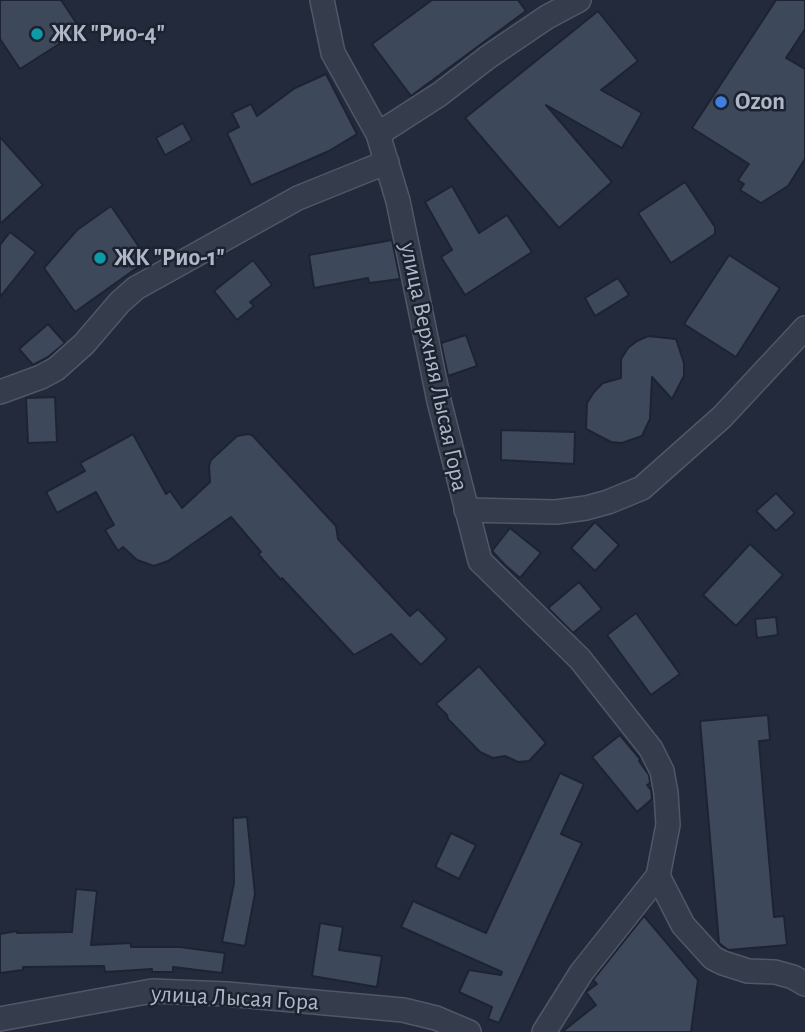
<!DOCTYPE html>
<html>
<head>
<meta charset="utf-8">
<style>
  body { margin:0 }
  canvas { display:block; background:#222a3b }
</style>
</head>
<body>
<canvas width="805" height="1032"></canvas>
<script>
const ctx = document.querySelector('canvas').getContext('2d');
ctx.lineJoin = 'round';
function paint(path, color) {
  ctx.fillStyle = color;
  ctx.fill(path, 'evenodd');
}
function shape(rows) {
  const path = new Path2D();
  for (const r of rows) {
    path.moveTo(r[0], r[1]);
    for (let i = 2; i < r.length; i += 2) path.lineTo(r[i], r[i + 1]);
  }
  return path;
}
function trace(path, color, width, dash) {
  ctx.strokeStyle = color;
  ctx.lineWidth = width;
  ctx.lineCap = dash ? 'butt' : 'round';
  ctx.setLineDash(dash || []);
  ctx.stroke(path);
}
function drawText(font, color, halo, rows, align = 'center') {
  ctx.font = font + ' "Alegreya Sans",sans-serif';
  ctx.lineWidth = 5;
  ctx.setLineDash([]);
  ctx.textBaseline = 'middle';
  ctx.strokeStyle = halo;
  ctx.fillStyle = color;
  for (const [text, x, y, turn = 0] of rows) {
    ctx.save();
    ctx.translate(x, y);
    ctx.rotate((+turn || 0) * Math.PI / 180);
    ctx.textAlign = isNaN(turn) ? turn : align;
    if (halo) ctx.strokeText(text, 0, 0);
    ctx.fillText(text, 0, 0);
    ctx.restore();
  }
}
const building = shape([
  [0,0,61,0,81,30,20,69,0,39,0,0],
  [432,0,518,0,526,11,411,96,372,44,432,0],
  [776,0,805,0,805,29,786,58,805,69,805,159,788,186,761,203,740,190,744,184,738,180,749,164,692,128,776,0],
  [598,11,638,61,601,90,642,113,622,148,546,105,612,182,559,228,465,118,598,11],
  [326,74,357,134,329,151,251,185,227,133,239,127,232,113,251,104,257,116,295,88,326,74],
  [183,123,192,140,165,155,156,138,183,123],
  [0,137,43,185,0,224,0,137],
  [685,182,715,227,715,234,671,263,638,213,685,182],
  [452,186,479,233,507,215,532,252,465,295,441,257,452,250,425,202,452,186],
  [111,206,148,260,75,312,44,268,77,230,111,206],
  [10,232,36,252,0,297,0,245,10,232],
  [392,240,400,279,369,283,368,278,314,288,309,255,392,240],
  [729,255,780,288,736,357,684,324,729,255],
  [253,260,272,285,250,302,254,306,237,320,214,291,253,260],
  [618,278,629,295,595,316,585,298,618,278],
  [48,324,65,343,48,357,33,365,19,349,48,324],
  [466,335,477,366,448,376,441,343,466,335],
  [648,336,676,339,684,363,684,376,672,399,652,377,650,419,642,436,622,443,611,442,586,429,587,403,594,392,603,383,621,378,621,359,628,348,637,341,648,336],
  [55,397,57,442,28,443,26,398,55,397],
  [501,430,575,432,574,464,501,460,501,430],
  [133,434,166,494,170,491,182,508,210,482,209,466,211,460,237,436,248,434,252,435,336,526,338,539,410,616,418,609,447,639,421,665,391,634,354,655,282,578,281,580,258,554,261,552,231,517,168,561,154,566,137,560,123,547,118,551,105,530,114,525,96,492,57,513,46,492,85,471,80,463,133,434],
  [776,493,795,513,776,531,756,511,776,493],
  [595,522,619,545,595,571,571,548,595,522],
  [510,528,541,553,520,578,505,565,492,551,510,528],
  [750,544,783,575,736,626,703,595,750,544],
  [579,582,602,609,573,633,548,608,579,582],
  [636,613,680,674,651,695,607,635,636,613],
  [776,617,778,635,757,638,755,619,776,617],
  [479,666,546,743,529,761,518,762,505,756,493,758,480,752,448,719,447,715,436,704,479,666],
  [768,715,770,740,759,741,764,802,774,917,784,916,787,945,728,950,719,943,700,721,768,715],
  [620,735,640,759,639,761,649,775,650,783,647,785,651,790,652,799,637,812,592,757,620,735],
  [560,773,584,784,561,834,582,843,499,1023,488,1019,492,1007,459,992,469,970,501,975,502,972,401,927,413,901,486,933,560,773],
  [247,817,255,894,245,946,222,942,234,883,233,818,247,817],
  [451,833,476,845,459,879,435,867,451,833],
  [76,889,97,891,91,945,131,943,131,947,180,947,225,953,222,973,173,967,173,972,152,972,152,969,105,972,104,966,23,967,23,970,0,973,0,934,17,931,17,933,72,932,76,889],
  [644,916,698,980,691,1032,562,1032,596,1005,586,992,597,984,593,980,644,916],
  [320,923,343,927,339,950,382,956,377,987,312,976,320,923]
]);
const street = shape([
  [322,0,333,53,378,134,398,201,439,401,480,561,580,659,651,749,662,771,666,793,668,825,658,876,683,925,713,958,723,963,748,971,775,972,793,977,805,984],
  [378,134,440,94,488,57,547,17,579,0],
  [0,392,41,377,56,369,84,344,120,302,136,288,298,198,387,162],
  [466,510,556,512,586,508,608,502,642,488,722,417,805,328],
  [0,1019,152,991,227,994,403,1010,436,1018,469,1032],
  [544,1032,581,973,658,876]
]);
const markers = [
  [37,34,7,"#0f9aa8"],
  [721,102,7,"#3f7fe0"],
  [100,258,7,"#0f9aa8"]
];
const poiNames = [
  ["ЖК \"Рио-4\"",51,34],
  ["Ozon",735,102],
  ["ЖК \"Рио-1\"",114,258]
];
const streetNames = [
  ["улица Верхняя Лысая Гора",434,367,78],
  ["улица Лысая Гора",235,998,3]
];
paint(building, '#3e485b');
trace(building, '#1d2332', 2);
trace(street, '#515766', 26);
trace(street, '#353c4b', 23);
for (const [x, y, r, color] of markers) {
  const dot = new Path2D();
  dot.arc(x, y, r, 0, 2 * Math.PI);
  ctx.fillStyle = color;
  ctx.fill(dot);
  trace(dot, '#1b2230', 2.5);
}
drawText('bold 24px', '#b1b7c7', '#1b2230', poiNames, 'left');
drawText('24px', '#b1b7c7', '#1b2230', streetNames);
</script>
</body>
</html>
